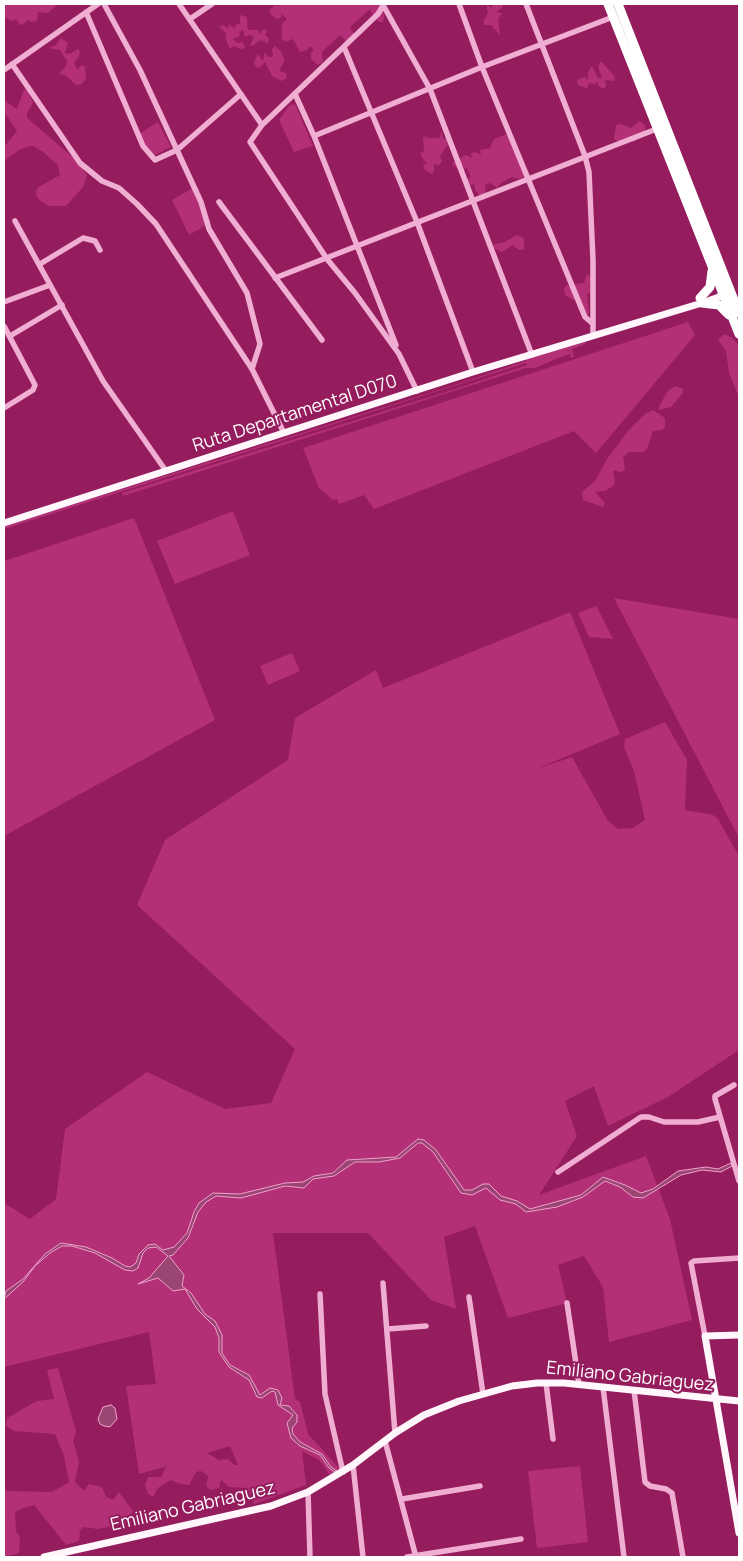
<!DOCTYPE html>
<html>
<head>
<meta charset="utf-8">
<style>
  body { margin:0 }
  #map { position:relative; width:743px; height:1561px; overflow:hidden; background:#951c5d; font-family:Manrope,sans-serif }
  canvas { display:block }
  .frame { position:absolute; inset:0; border:5px solid #fff; pointer-events:none }
</style>
</head>
<body>
<div id="map">
<canvas width="743" height="1561"></canvas>
<div class="frame"></div>
</div>
<script>
const ctx = document.querySelector('canvas').getContext('2d');
ctx.lineJoin = 'round';
function paint(path, color) {
  ctx.fillStyle = color;
  ctx.fill(path, 'evenodd');
}
function shape(rows) {
  const path = new Path2D();
  for (const r of rows) {
    path.moveTo(r[0], r[1]);
    for (let i = 2; i < r.length; i += 2) path.lineTo(r[i], r[i + 1]);
  }
  return path;
}
function trace(path, color, width, dash) {
  ctx.strokeStyle = color;
  ctx.lineWidth = width;
  ctx.lineCap = dash ? 'butt' : 'round';
  ctx.setLineDash(dash || []);
  ctx.stroke(path);
}
function drawText(font, color, halo, rows, align = 'center') {
  ctx.font = font + ' Manrope,sans-serif';
  ctx.lineWidth = 4;
  ctx.setLineDash([]);
  ctx.textBaseline = 'middle';
  ctx.strokeStyle = halo;
  ctx.fillStyle = color;
  for (const [text, x, y, turn = 0] of rows) {
    ctx.save();
    ctx.translate(x, y);
    ctx.rotate((+turn || 0) * Math.PI / 180);
    ctx.textAlign = isNaN(turn) ? turn : align;
    if (halo) ctx.strokeText(text, 0, 0);
    ctx.fillText(text, 0, 0);
    ctx.restore();
  }
}
const green = shape([
  [4,4,56,4,56,6,48,13,38,12,37,21,32,22,27,20,24,24,20,25,16,19,12,21,4,17],
  [274,4,278,6,280,4,380,4,383,9,384,17,383,22,379,22,373,16,370,9,350,27,355,36,348,43,340,35,322,52,323,62,318,65,311,59,311,53,314,50,310,46,307,50,300,52,293,39,285,42,282,39,282,24,287,19,282,14,281,18,277,19,271,15,269,10,275,5],
  [486,4,492,8,492,4,503,4,502,8,496,12,502,13,498,19,500,35,491,25,485,25,483,22,488,13],
  [240,15,247,17,247,26,249,30,258,30,259,34,263,29,267,31,265,35,269,38,268,44,261,40,252,46,250,45,254,37,250,35,245,37,242,25,243,30,239,32,240,36,233,39,237,43,243,42,245,48,241,49,233,46,230,49,226,40,226,33,219,27,223,25,228,28,229,24,235,29,236,25,240,23],
  [61,38,68,43,65,53,70,54,78,49,80,52,78,59,74,62,77,70,82,65,85,67,86,78,82,84,76,85,65,75,59,74,66,66,67,61,60,50,48,48,56,45],
  [275,46,280,50,284,58,284,62,279,71,286,73,287,78,282,81,272,76,265,62,259,68,255,66,254,62,258,54,262,60,264,60,264,53,269,57,273,57,272,49],
  [600,62,602,62,615,77,614,81,605,80,606,86,604,89,598,86,598,81,595,84,589,83,587,89,578,85,577,80,585,77,588,80,588,72,592,66,598,78,602,77,598,67],
  [24,89,28,91,33,103,27,113,27,118,75,159,87,175,83,187,66,206,49,206,39,200,36,195,37,188,60,175,58,165,42,151,33,146,29,146,19,150,4,161,4,147,17,131,4,112,4,100,17,109],
  [295,104,313,146,294,152,279,120,290,105],
  [639,121,645,125,645,130,638,139,634,142,628,140,619,142,614,139,616,125,620,124,631,128],
  [158,122,171,147,149,158,137,135],
  [442,131,443,138,447,140,448,145,440,156,442,161,439,165,434,164,434,171,432,174,425,170,423,166,427,162,423,160,427,159,423,159,420,153,424,152,423,138,426,136,428,138,439,138],
  [507,134,525,173,524,177,520,179,512,177,501,183,497,188,490,183,485,185,486,194,480,196,475,190,474,184,467,186,464,180,471,177,467,168,459,170,452,164,456,160,466,155,472,158,471,154,474,152,481,154,480,150,490,148,494,139],
  [193,188,211,222,189,235,172,200],
  [517,235,524,238,524,250,519,250,513,245,502,252,493,248,494,244,505,242],
  [587,274,594,279,591,294,587,293,589,314,587,315,577,298,573,300,568,297,565,295,564,288,567,285,584,283],
  [688,322,695,335,596,453,574,431,374,509,364,495,339,504,337,499,333,500,319,488,303,448],
  [724,334,733,338,739,347,739,397,729,373,726,351,718,340],
  [585,342,586,344,572,349,574,357,571,358,570,354,561,357,535,368,526,368,123,496,122,493,455,389,527,365,526,363,4,529,5,526,448,387,526,361,526,359],
  [675,386,683,389,683,393,671,407,659,410,659,406,668,391],
  [653,410,665,418,665,427,662,430,653,431,647,449,643,452,629,452,623,457,625,470,621,472,613,470,615,483,612,487,604,491,595,492,605,503,603,507,583,500,582,492,595,481,607,459,628,431,645,414],
  [233,511,250,555,175,584,157,541],
  [134,518,215,720,4,836,4,561],
  [614,598,739,619,739,838],
  [597,606,597,607,613,639,589,637,578,613],
  [570,612,620,734,536,769,572,757,608,821,618,829,633,828,645,820,634,771,624,747,625,739,665,722,687,760,685,810,713,815,718,819,739,856,739,1050,668,1097,608,1126,594,1086,565,1101,577,1136,539,1195,646,1156,670,1219,692,1320,609,1342,603,1287,584,1256,558,1265,567,1303,508,1318,475,1226,444,1237,456,1309,431,1300,368,1233,273,1233,295,1399,300,1402,308,1434,340,1469,330,1475,319,1460,302,1451,306,1485,254,1504,248,1488,229,1487,221,1480,219,1488,211,1490,206,1486,208,1476,201,1471,196,1472,189,1485,180,1484,171,1480,158,1488,153,1497,148,1494,145,1485,148,1477,161,1477,166,1467,172,1465,139,1474,126,1386,156,1384,149,1332,4,1367,4,1203,30,1219,56,1199,65,1129,147,1072,225,1109,271,1103,295,1049,137,905,165,840,288,760,295,718,376,670,383,688],
  [230,1446,238,1465,234,1465,228,1459,219,1460,207,1453],
  [292,653,300,671,268,685,260,666],
  [58,1368,76,1431,73,1441,79,1461,75,1482,84,1491,89,1484,102,1487,106,1497,113,1500,119,1492,133,1511,124,1524,98,1529,83,1527,80,1531,79,1541,66,1545,34,1505,23,1508,15,1512,16,1531,20,1537,19,1553,4,1557,4,1488,7,1491,52,1492,69,1482,64,1456,55,1434,14,1431,6,1426,7,1418,37,1401,54,1399,47,1370],
  [580,1466,588,1542,537,1548,528,1471]
]);
const water = shape([
  [418,1139,424,1140,436,1150,464,1190,472,1190,483,1184,489,1184,501,1196,517,1201,530,1209,581,1195,603,1177,625,1185,641,1193,653,1189,678,1171,706,1167,718,1169,731,1163,732,1166,721,1172,702,1170,681,1175,643,1198,633,1197,620,1187,605,1181,583,1197,557,1207,526,1212,516,1204,500,1200,486,1188,472,1195,461,1193,433,1152,422,1143,418,1143,400,1158,379,1162,355,1162,334,1176,313,1179,304,1188,285,1186,241,1198,216,1196,206,1202,198,1212,188,1238,173,1255,169,1256,184,1275,182,1286,191,1293,205,1314,215,1321,222,1335,222,1353,230,1365,249,1375,260,1395,270,1388,278,1390,282,1398,280,1405,289,1406,297,1415,297,1422,292,1428,293,1434,300,1442,322,1454,331,1467,337,1471,335,1472,329,1468,320,1455,300,1446,291,1438,287,1423,293,1415,278,1405,275,1392,272,1391,262,1398,257,1397,249,1380,229,1367,219,1352,219,1338,215,1327,197,1309,185,1289,173,1291,158,1278,138,1284,149,1278,168,1256,156,1247,148,1248,143,1253,138,1268,133,1271,125,1270,95,1253,72,1246,62,1246,50,1253,35,1266,23,1282,4,1299,6,1291,23,1279,45,1254,61,1243,86,1247,112,1258,125,1266,130,1267,136,1263,139,1254,148,1245,155,1244,163,1250,174,1247,187,1233,194,1212,199,1203,213,1193,240,1194,285,1183,303,1182,314,1176,333,1173,347,1160,396,1157,418,1139],
  [111,1405,115,1408,117,1419,110,1427,104,1426,100,1424,98,1419,103,1407,111,1405]
]);
const minor = shape([
  [104,4,140,70,201,202,209,229,247,293,260,344,252,369],
  [179,4,262,125],
  [384,4,378,14,262,125,250,142,327,259,355,293,399,354,417,391],
  [459,4,482,67,585,317,592,323],
  [526,4,585,156,589,172,593,260,593,335],
  [383,5,430,89,532,355],
  [86,12,143,146,155,160,177,150,241,94],
  [190,19,212,4],
  [344,47,417,222,473,372],
  [12,64,80,163,102,181,119,188,137,204,156,224,252,369,284,433],
  [4,70,98,4],
  [295,94,314,136,396,345],
  [314,136,482,67,613,17],
  [219,202,322,340],
  [15,221,103,381,166,471],
  [40,264,83,238,95,241,100,250],
  [275,278,659,128],
  [4,302,50,285],
  [4,326,35,385,33,390,4,408],
  [10,336,62,305],
  [734,1085,715,1096,715,1099,739,1181],
  [558,1172,641,1117,649,1117,664,1122,698,1122,720,1117],
  [383,1283,395,1433],
  [320,1294,325,1394,343,1472],
  [469,1297,483,1394],
  [567,1303,579,1384],
  [388,1329,426,1326],
  [705,1336,691,1263,694,1261,739,1258],
  [546,1383,553,1439],
  [603,1387,624,1557],
  [634,1390,645,1482,650,1486,666,1489,672,1493,683,1557],
  [385,1441,416,1557],
  [353,1465,363,1557],
  [308,1492,310,1557],
  [402,1499,480,1486],
  [407,1557,521,1539]
]);
const major = shape([
  [4,523,473,372,702,303,719,297,723,292],
  [739,1335,705,1336,739,1533],
  [44,1557,271,1506,308,1492,353,1465,395,1433,424,1415,459,1401,512,1386,537,1383,564,1383,739,1401]
]);
const highway = shape([
  [608,4,739,334],
  [618,4,739,313],
  [700,298,710,287,712,271],
  [702,303,719,305,729,315]
]);
const streetNames = [
  ["Ruta Departamental D070",295,414,-18],
  ["Emiliano Gabriaguez",630,1377,6],
  ["Emiliano Gabriaguez",193,1507,-13]
];
paint(green, '#b33077');
paint(water, '#9a4572');
trace(water, '#f1a2ce', 1);
trace(minor, '#efaed2', 5.5);
trace(major, '#fff7fb', 7);
trace(highway, '#fff', 9);
drawText('18px', '#fff', '#951c5d', streetNames);
</script>
</body>
</html>
